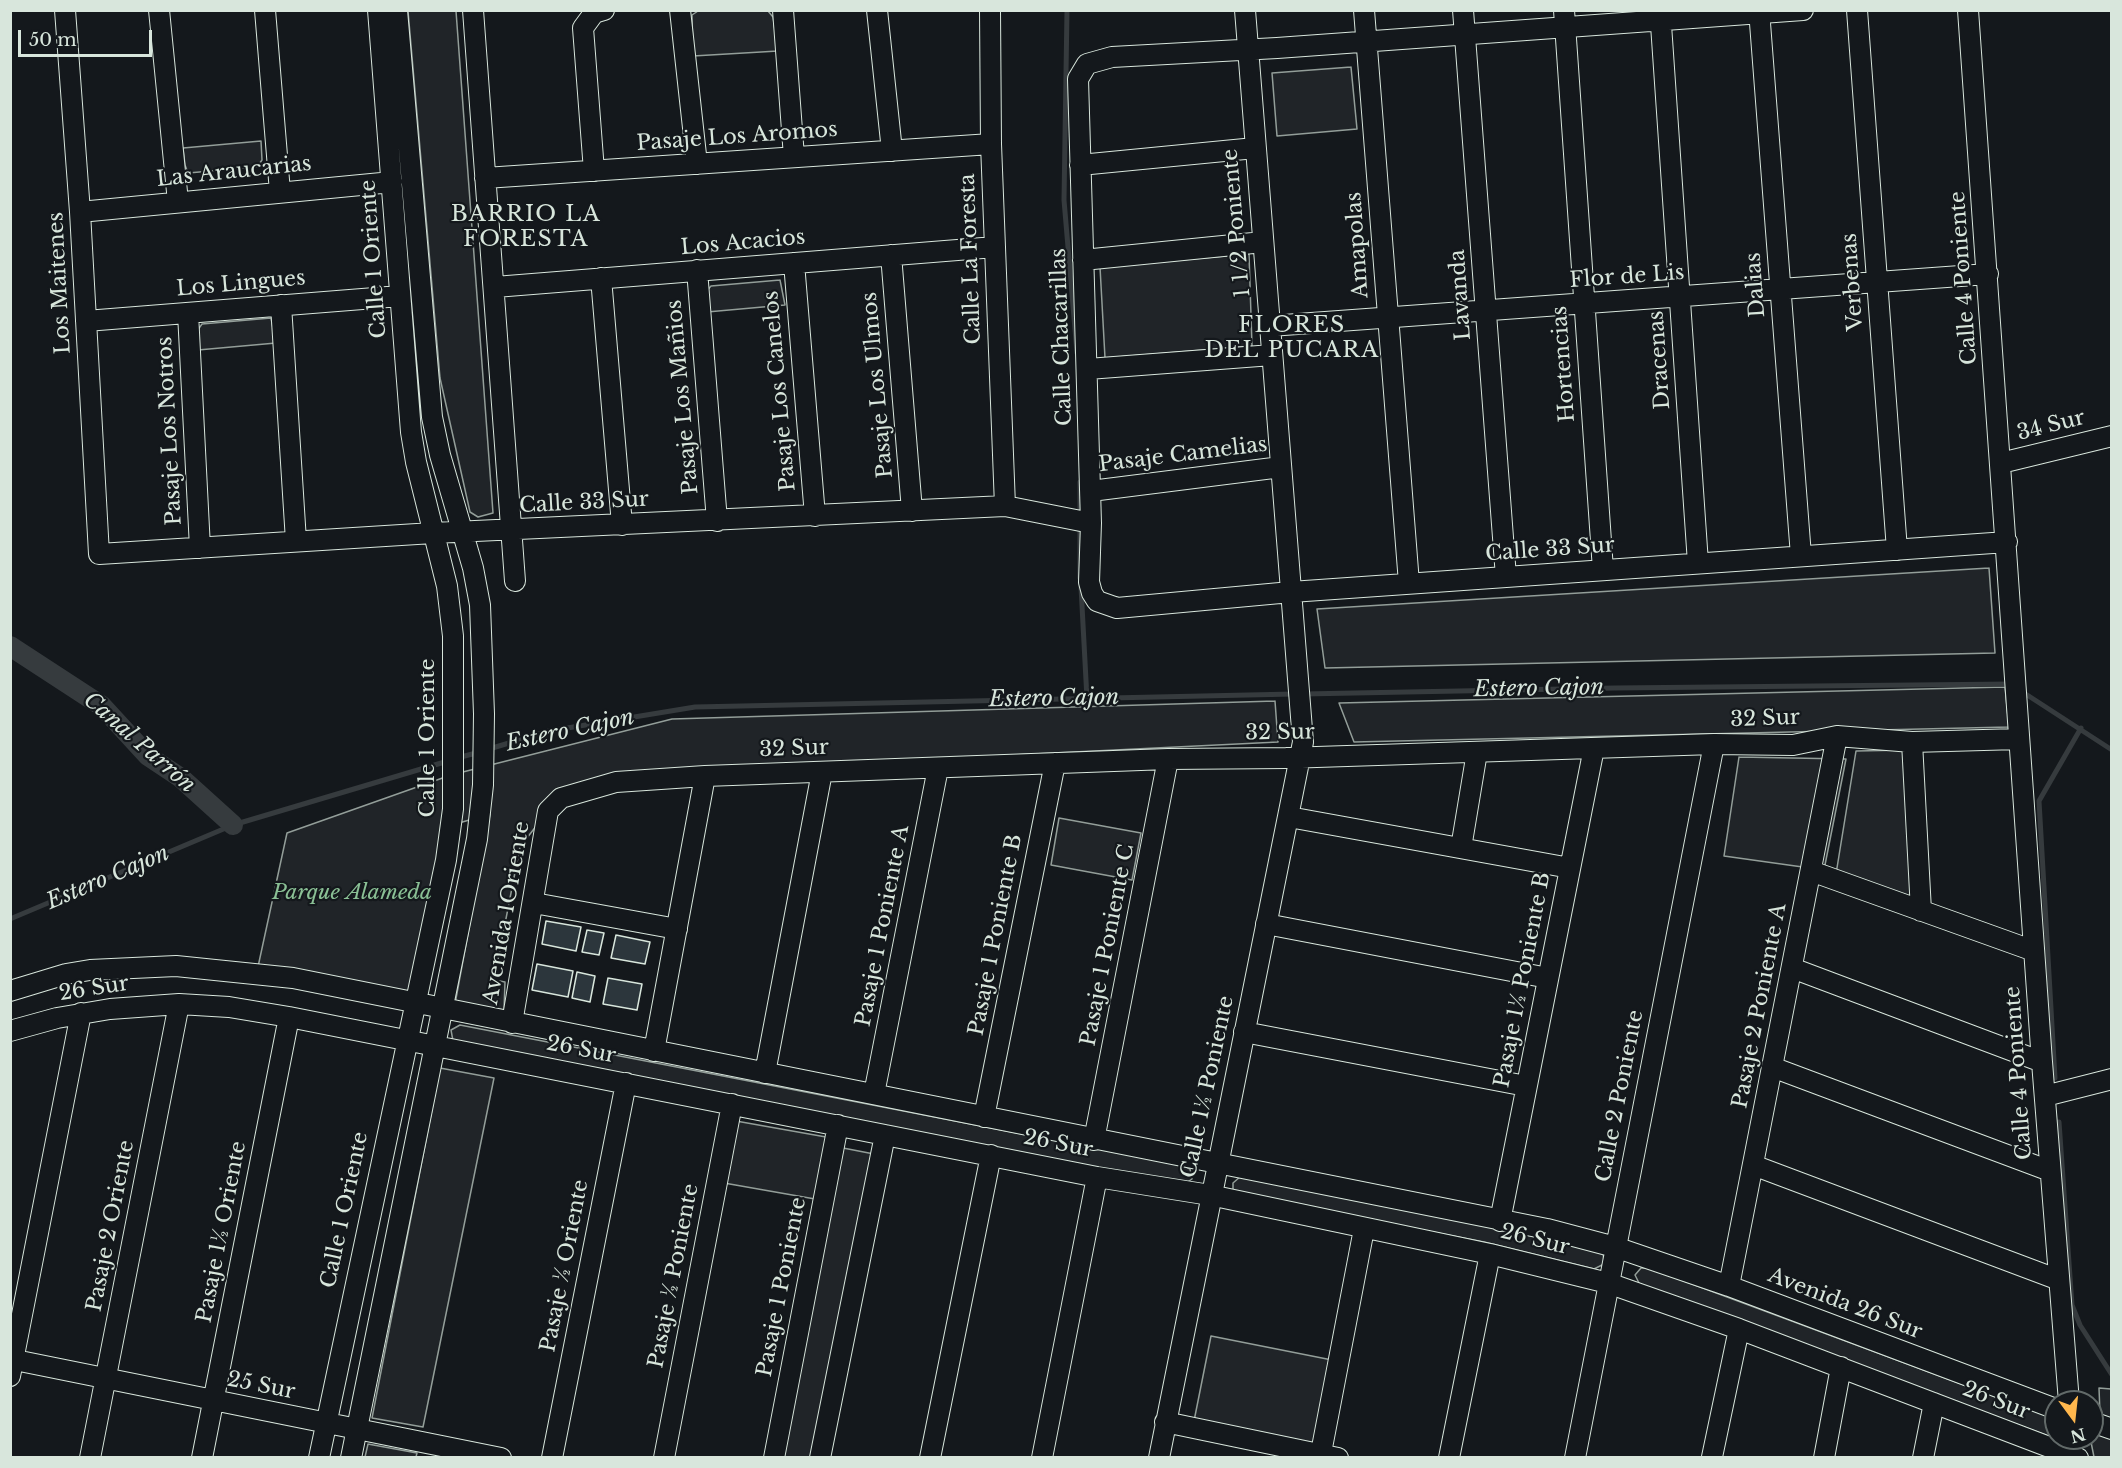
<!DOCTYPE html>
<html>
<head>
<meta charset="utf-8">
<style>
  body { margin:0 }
  #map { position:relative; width:2122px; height:1468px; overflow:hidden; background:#14181c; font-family:"Libre Baskerville",serif }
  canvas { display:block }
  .frame { position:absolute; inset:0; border:12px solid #d8e6dc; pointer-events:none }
  .north { position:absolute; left:2044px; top:1390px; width:60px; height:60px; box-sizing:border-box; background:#14181c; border:2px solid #626a69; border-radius:50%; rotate:165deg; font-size:16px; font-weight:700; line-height:24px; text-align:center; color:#d8e6dc }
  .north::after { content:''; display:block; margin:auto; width:21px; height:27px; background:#ffb74d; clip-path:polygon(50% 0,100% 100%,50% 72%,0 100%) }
  .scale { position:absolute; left:18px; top:30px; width:134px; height:27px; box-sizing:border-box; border:3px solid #d8e6dc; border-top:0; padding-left:8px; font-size:18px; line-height:21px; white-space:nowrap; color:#d8e6dc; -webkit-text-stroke:4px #14181c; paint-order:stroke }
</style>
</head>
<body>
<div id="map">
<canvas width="2122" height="1468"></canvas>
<div class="frame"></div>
<div class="north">N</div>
<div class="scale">50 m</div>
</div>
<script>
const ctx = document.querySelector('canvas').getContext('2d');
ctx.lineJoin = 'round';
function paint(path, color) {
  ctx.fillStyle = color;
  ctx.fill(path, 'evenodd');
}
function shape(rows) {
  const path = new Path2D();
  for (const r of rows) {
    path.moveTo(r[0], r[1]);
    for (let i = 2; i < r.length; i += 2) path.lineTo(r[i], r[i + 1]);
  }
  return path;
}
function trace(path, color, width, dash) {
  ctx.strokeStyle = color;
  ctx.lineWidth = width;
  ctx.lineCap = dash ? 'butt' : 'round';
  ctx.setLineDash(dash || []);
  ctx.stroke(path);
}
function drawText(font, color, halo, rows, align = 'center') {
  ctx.font = font + ' "Libre Baskerville",serif';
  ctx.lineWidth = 4.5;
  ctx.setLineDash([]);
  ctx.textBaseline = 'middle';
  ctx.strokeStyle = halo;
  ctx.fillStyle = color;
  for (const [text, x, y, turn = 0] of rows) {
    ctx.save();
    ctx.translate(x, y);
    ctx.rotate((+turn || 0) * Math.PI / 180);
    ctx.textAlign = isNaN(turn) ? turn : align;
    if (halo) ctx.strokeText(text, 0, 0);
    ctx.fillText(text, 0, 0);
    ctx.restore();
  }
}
const green = shape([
  [408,11,456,11,493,513,478,517,470,512,440,378,408,11],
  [698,11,768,11,773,17,778,51,693,56,692,15,698,11],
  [1351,67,1357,129,1277,136,1272,73,1351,67],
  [261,141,262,160,257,167,188,173,185,165,183,148,261,141],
  [1249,254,1252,346,1105,358,1100,267,1249,254],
  [780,280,785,305,707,312,705,293,711,286,780,280],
  [271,318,276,343,198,350,197,331,202,324,271,318],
  [1989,568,1995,653,1325,668,1317,609,1989,568],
  [2005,687,2009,727,1354,742,1339,703,2005,687],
  [1275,701,1278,742,625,774,548,797,537,825,520,847,494,980,505,982,504,1010,455,1004,490,814,452,825,405,1006,256,976,287,833,451,775,672,719,1275,701],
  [1906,750,1915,901,1836,874,1856,751,1906,750],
  [1739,757,1846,759,1824,870,1724,856,1739,757],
  [1059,818,1141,833,1132,880,1051,865,1059,818],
  [460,1025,1182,1165,1190,1169,1192,1179,1183,1185,453,1041,451,1030,460,1025],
  [440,1068,494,1078,423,1427,372,1418,440,1068],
  [736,1121,826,1137,815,1199,724,1183,736,1121],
  [838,1147,874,1154,815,1457,778,1458,838,1147],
  [1241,1176,1488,1224,1603,1251,1604,1264,1594,1269,1484,1242,1238,1194,1233,1189,1233,1183,1241,1176],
  [1641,1268,1649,1268,2053,1418,2056,1424,2055,1434,2051,1437,1640,1285,1635,1275,1641,1268],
  [1211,1336,1332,1360,1314,1446,1194,1421,1211,1336],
  [2099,1388,2111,1389,2111,1419,2100,1414,2099,1388],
  [2103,1433,2111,1436,2111,1457,2094,1457,2091,1442,2093,1437,2103,1433],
  [368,1444,417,1453,416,1457,365,1457,368,1444]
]);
const stream = shape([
  [1067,10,1064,200,1077,353],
  [1080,578,1080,482],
  [1081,587,1087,699],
  [2021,691,2112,750],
  [1303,694,1615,688,2011,684],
  [489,749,549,731,695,707,1294,694],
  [457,758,480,752],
  [10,919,233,825,448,761],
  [2055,1078,2039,801,2081,728],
  [2059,1122,2072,1305,2080,1325,2112,1375]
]);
const canal = shape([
  [10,646,102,706,148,756,181,778,233,825]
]);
const building = shape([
  [546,921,581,927,576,951,542,944,546,921],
  [587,930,604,933,599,955,582,952,587,930],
  [616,935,650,942,645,964,611,958,616,935],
  [537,964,573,971,568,997,532,990,537,964],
  [577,972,595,976,590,1002,572,998,577,972],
  [608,978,642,984,637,1010,603,1004,608,978]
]);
const minor = shape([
  [65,10,80,212,99,554,433,533,1005,506,1091,523],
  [159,10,178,202],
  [265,10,280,192],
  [473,10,515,581],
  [680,10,697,164],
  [783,10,794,157],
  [877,10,892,151],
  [990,10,991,144,1005,506],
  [1364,10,1409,583],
  [1463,10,1506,577],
  [1564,10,1603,570],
  [1660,10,1698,563],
  [1759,10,1801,556],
  [1803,10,1277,48,1112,57,1087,64,1078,79,1091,523,1089,582,1092,593,1097,601,1117,608,1291,592,2007,542],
  [1857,10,1897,550],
  [1968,10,2042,1062,2069,1402],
  [1080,165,1255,148],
  [594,171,583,28,594,13,604,10],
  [485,178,991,144],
  [80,212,392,182],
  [891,255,912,511],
  [1083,260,1263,242],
  [794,263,815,516],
  [697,270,717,521],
  [601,278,622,525],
  [495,287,995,247],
  [281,305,296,541],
  [188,313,200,548],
  [86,321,400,296],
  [1270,326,1988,274],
  [1088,369,1272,355],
  [2001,463,2112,436],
  [1091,491,1281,467],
  [1912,742,1921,911],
  [1289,817,1570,868],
  [1461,848,1477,752],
  [1811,871,2034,951],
  [534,903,677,929],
  [1266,924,1548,978],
  [1792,968,2042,1062],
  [10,991,66,974,90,970,176,966,293,978,1547,1229,1615,1247,1729,1286,2056,1409],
  [512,1023,548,811,561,798,616,782,705,776,1168,759,1286,758,1714,744,1793,745,1837,736,1912,742,2019,739],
  [10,1031,57,1018,110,1009,179,1004,229,1007,289,1017,1097,1177,1210,1195,1490,1254,1608,1283,1739,1329,2078,1458],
  [1244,1032,1526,1086],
  [654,1051,705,776],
  [1772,1067,2050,1171],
  [765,1073,822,772],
  [874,1094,938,768],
  [2045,1096,2112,1079],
  [984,1117,1055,763],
  [1094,1140,1168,759],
  [1753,1165,2059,1280],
  [1500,1221,1594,748],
  [1729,1286,1837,736],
  [10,1359,501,1458],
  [10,1376,81,1013],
  [1165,1422,1338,1458],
  [2092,1422,2112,1429],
  [1712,1457,1739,1329],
  [90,1458,179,1004],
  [202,1458,289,1017],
  [319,1458,446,860,453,809,453,636,447,586,416,462,411,432,378,10],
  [351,1458,477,839,483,785,484,714,480,605,473,568,440,455,432,417,397,10],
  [552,1458,626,1083],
  [664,1458,732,1104],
  [774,1458,838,1125],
  [820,1458,885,1135],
  [930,1458,991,1155],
  [1042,1458,1097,1177],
  [1159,1458,1303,742,1245,10],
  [1320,1458,1364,1229],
  [1449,1458,1490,1254],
  [1575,1458,1714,744],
  [1824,1458,1841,1367],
  [1923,1458,1934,1403]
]);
const streetNames = [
  ["Pasaje Los Aromos",737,137,-4],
  ["Las Araucarias",234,172,-6],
  ["1 1/2 Poniente",1237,223,-95],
  ["Los Acacios",743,243,-5],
  ["Amapolas",1358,245,-94],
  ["Calle 1 Oriente",374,259,-94],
  ["Calle La Foresta",971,259,-92],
  ["Flor de Lis",1627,277,-4],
  ["Calle 4 Poniente",1964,278,-94],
  ["Verbenas",1853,282,-94],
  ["Los Maitenes",60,283,-93],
  ["Los Lingues",241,284,-5],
  ["Dalias",1756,285,-94],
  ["Lavanda",1461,295,-94],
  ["Calle Chacarillas",1062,337,-92],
  ["Dracenas",1660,360,-94],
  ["Hortencias",1564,364,-94],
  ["Pasaje Los Ulmos",878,385,-95],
  ["Pasaje Los Canelos",780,391,-95],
  ["Pasaje Los Mañios",683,397,-95],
  ["34 Sur",2051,426,-14],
  ["Pasaje Los Notros",170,431,-93],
  ["Pasaje Camelias",1183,455,-7],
  ["Calle 33 Sur",584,503,-3],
  ["Calle 33 Sur",1550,550,-4],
  ["32 Sur",1765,719,-2],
  ["32 Sur",1280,733,-1],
  ["Calle 1 Oriente",428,738,-90],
  ["32 Sur",794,749,-2],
  ["Avenida 1Oriente",507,913,-80],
  ["Pasaje 1 Poniente A",883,926,-79],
  ["Pasaje 1 Poniente B",996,935,-79],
  ["Pasaje 1 Poniente C",1108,945,-79],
  ["Pasaje 1½ Poniente B",1523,980,-79],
  ["26 Sur",94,989,-9],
  ["Pasaje 2 Poniente A",1760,1006,-79],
  ["26 Sur",581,1050,11],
  ["Calle 4 Poniente",2019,1073,-94],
  ["Calle 1½ Poniente",1208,1087,-78],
  ["Calle 2 Poniente",1620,1096,-79],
  ["26 Sur",1058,1144,11],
  ["Calle 1 Oriente",345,1210,-78],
  ["Pasaje 2 Oriente",111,1226,-79],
  ["Pasaje 1½ Oriente",222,1232,-79],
  ["26 Sur",1535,1240,14],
  ["Pasaje ½ Oriente",565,1266,-79],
  ["Pasaje ½ Poniente",674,1276,-79],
  ["Pasaje 1 Poniente",782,1287,-79],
  ["Avenida 26 Sur",1845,1304,21],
  ["25 Sur",261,1386,11],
  ["26 Sur",1996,1401,21]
];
const parkNames = [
  ["Parque Alameda",352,893]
];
const neighbourhoodNames = [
  ["BARRIO LA",526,215],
  ["FORESTA",526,240],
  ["FLORES",1292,326],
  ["DEL PUCARA",1292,351]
];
const waterNames = [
  ["Estero Cajon",1539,689,-1],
  ["Estero Cajon",1054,699,-1],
  ["Estero Cajon",570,731,-12],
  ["Canal Parrón",139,743,41],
  ["Estero Cajon",108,878,-23]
];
paint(green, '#202428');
trace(green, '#939e99', 1.5);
trace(stream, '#363b3e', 5);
trace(canal, '#363b3e', 20);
paint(building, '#2c363c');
trace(building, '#d8e6dc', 1.5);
trace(minor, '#d8e6dc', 22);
trace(minor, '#14181c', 20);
drawText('21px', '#d8e6dc', '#14181c', streetNames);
drawText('italic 21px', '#8ac095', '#14181c', parkNames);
ctx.letterSpacing = '1.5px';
drawText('22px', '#d8e6dc', '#14181c', neighbourhoodNames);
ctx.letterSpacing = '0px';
drawText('italic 22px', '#d8e6dc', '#14181c', waterNames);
</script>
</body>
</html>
